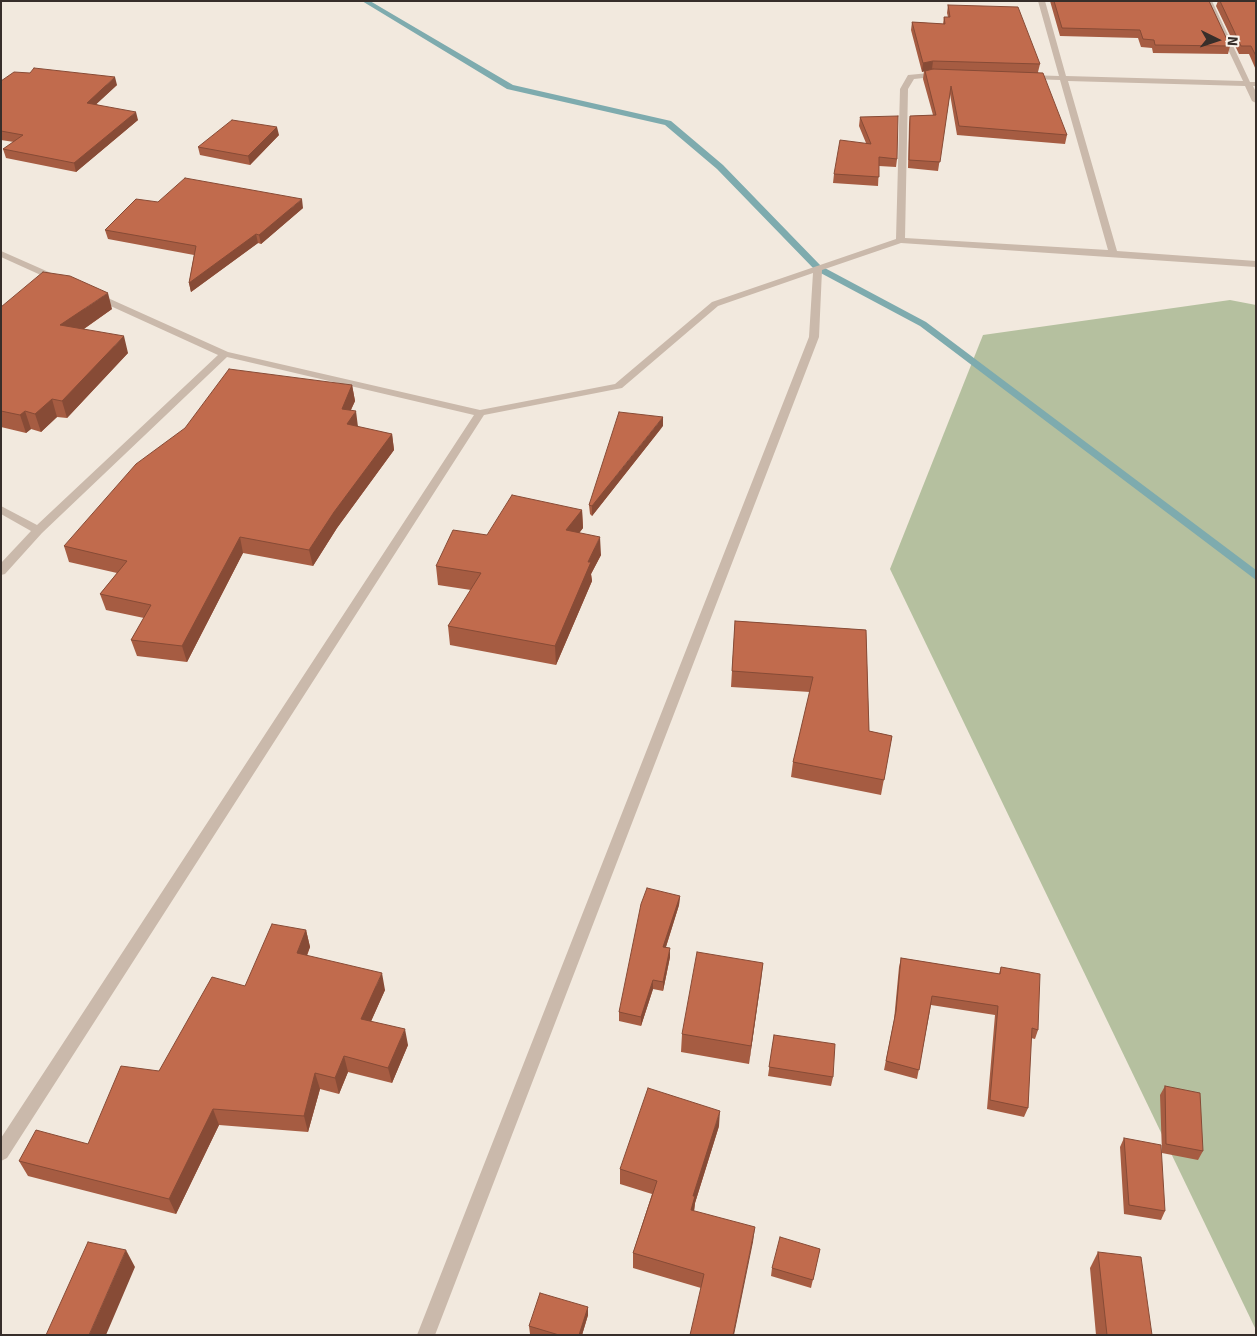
<!DOCTYPE html>
<html>
<head>
<meta charset="utf-8">
<style>
  body { margin:0 }
  #map { position:relative; width:1257px; height:1336px; overflow:hidden; background:#f2e9de; font-family:Signika,sans-serif }
  canvas { display:block }
  .frame { position:absolute; inset:0; border:2px solid #372e2a; pointer-events:none }
  .north { position:absolute; left:1192px; top:15px; width:50px; height:50px; -webkit-text-stroke:4px #f9f3eb; paint-order:stroke; rotate:94deg; font-size:14px; font-weight:700; line-height:20px; text-align:center; color:#372e2a }
  .north::after { content:''; display:block; margin:auto; width:18px; height:22px; background:#372e2a; clip-path:polygon(50% 0,100% 100%,50% 72%,0 100%) }
</style>
</head>
<body>
<div id="map">
<canvas width="1257" height="1336"></canvas>
<div class="frame"></div>
<div class="north">N</div>
</div>
<script>
const ctx = document.querySelector('canvas').getContext('2d');
ctx.lineJoin = 'round';
function paint(path, color) {
  ctx.fillStyle = color;
  ctx.fill(path, 'evenodd');
}
function shape(rows) {
  const path = new Path2D();
  for (const r of rows) {
    path.moveTo(r[0], r[1]);
    for (let i = 2; i < r.length; i += 2) path.lineTo(r[i], r[i + 1]);
  }
  return path;
}
function trace(path, color, width, dash) {
  ctx.strokeStyle = color;
  ctx.lineWidth = width;
  ctx.lineCap = dash ? 'butt' : 'round';
  ctx.setLineDash(dash || []);
  ctx.stroke(path);
}
const green = shape([
  [1230,300,1256,305,1256,1330,890,569,983,335]
]);
const stream = shape([
  [362,1,370,1,513,85,671,121,723,165,821,266,926,322,1256,570,1256,580,920,326,815,270,717,169,665,125,507,89,362,1]
]);
const street = shape([
  [1038,1,1045,1,1066,76,1243,81,1205,1,1212,1,1250,82,1256,82,1256,86,1253,86,1256,92,1256,103,1252,101,1245,86,1068,81,1117,251,1256,261,1256,267,901,243,822,270,819,337,435,1335,417,1335,809,337,813,273,718,306,622,388,484,415,7,1158,1,1161,1,1138,474,415,227,357,42,533,5,574,1,575,1,563,31,531,1,514,1,506,37,525,218,355,93,298,93,294,99,294,228,352,480,410,615,384,712,302,896,239,900,89,908,75,940,72,944,74,943,76,914,79,908,89,905,238,1108,250,1060,80,1028,79,1024,77,1028,75,1059,76,1038,1],
  [1,251,60,277,62,279,60,281,54,281,1,257,1,251]
]);
const wall = shape([
  [1050,1,1209,1,1230,46,1228,54,1153,53,1152,48,1141,47,1138,38,1060,36],
  [1218,1,1256,1,1256,70,1249,54,1239,54,1216,6],
  [948,5,1040,64,1038,72,1067,135,1065,144,957,135,950,94,938,171,908,168,909,124,910,116,933,115,923,79,924,71,922,72,911,30,912,22,943,24,944,17,948,17,947,13],
  [1,81,117,85,96,104,138,120,76,172,6,158,3,149,14,142,1,140],
  [860,117,897,159,896,167,879,166,878,186,833,183,834,174,866,143,859,126],
  [279,135,250,165,200,155,198,147],
  [158,202,303,208,261,244,258,243,191,292,189,283,194,255,108,239,105,230],
  [1,307,112,309,84,329,128,353,67,418,57,417,41,432,31,429,26,433,1,427],
  [352,385,355,401,351,410,358,427,392,434,394,450,337,528,313,566,243,553,187,662,137,656,131,640,144,618,106,610,100,594,117,573,69,562,64,546],
  [663,426,592,516,590,514,589,505],
  [582,510,583,528,579,533,601,555,591,574,592,581,556,665,450,645,448,626,471,590,438,585,436,566,487,535],
  [735,621,866,630,869,731,892,736,881,795,791,777,793,762,810,692,731,687],
  [680,896,679,905,666,947,670,957,663,991,653,989,641,1026,619,1021,619,1012],
  [306,930,310,947,307,956,385,990,371,1021,408,1045,392,1083,348,1072,339,1094,320,1089,308,1132,219,1125,176,1214,28,1176,19,1161,88,1144,159,1071,245,986],
  [901,958,999,974,1001,967,1038,1030,1035,1039,1031,1038,1028,1108,1024,1117,987,1109,995,1015,931,1005,917,1079,884,1070,894,1020,899,967],
  [763,963,749,1064,681,1052,682,1034],
  [774,1035,833,1077,831,1086,768,1076],
  [1165,1086,1203,1151,1198,1160,1162,1153,1160,1095],
  [719,1126,695,1203,694,1211,753,1242,701,1288,633,1268,633,1253,652,1194,620,1184,620,1169],
  [1124,1138,1165,1211,1161,1220,1124,1214,1120,1147],
  [820,1249,811,1288,771,1276,772,1268],
  [1098,1252,1152,1335,1096,1335,1090,1268],
  [588,1307,588,1315,582,1335,533,1335,530,1334,529,1326]
]);
const shadedWall = shape([
  [933,61,932,69,922,72,923,63],
  [115,77,117,85,89,111,87,103],
  [136,112,138,120,76,172,74,163],
  [277,127,279,135,250,165,248,156],
  [302,199,303,208,261,244,259,235],
  [256,234,258,243,191,292,189,283],
  [108,293,112,309,65,342,60,325],
  [124,336,128,353,67,418,62,401],
  [352,385,355,401,344,424,342,409],
  [52,399,57,417,41,432,35,414],
  [25,411,31,429,26,433,20,415],
  [356,411,358,427,347,424],
  [663,417,663,426,592,516,592,506],
  [392,434,394,450,337,528,313,566,309,550,334,512],
  [582,510,583,528,567,549,566,530],
  [240,537,243,553,187,662,182,646],
  [600,537,601,555,591,574,592,581,556,665,555,646,588,562],
  [680,896,679,905,663,956,663,947],
  [306,930,310,947,301,969,297,953],
  [670,948,670,957,663,991,663,982],
  [763,963,761,981,749,1064,751,1046],
  [382,973,385,990,365,1035,361,1019],
  [653,980,653,989,641,1026,641,1017],
  [405,1029,408,1045,392,1083,388,1068],
  [344,1056,348,1072,339,1094,335,1078],
  [315,1073,320,1089,308,1132,304,1116],
  [213,1109,219,1125,176,1214,169,1199],
  [720,1111,719,1126,695,1203,694,1211,691,1210,693,1196],
  [755,1227,753,1242,734,1335,733,1335],
  [126,1250,135,1267,106,1335,89,1335],
  [588,1307,588,1315,582,1335,579,1335]
]);
const building = shape([
  [1054,1,1209,1,1230,46,1155,45,1154,40,1143,39,1140,30,1062,28,1054,1],
  [1220,1,1256,1,1256,56,1251,46,1241,46,1220,1],
  [948,5,1018,7,1040,64,933,61,923,63,912,22,945,24,944,17,950,17,948,5],
  [34,68,115,77,87,103,136,112,74,163,3,149,23,135,1,131,1,81,14,72,30,73,34,68],
  [933,69,1043,73,1067,135,959,126,951,86,940,162,909,160,910,116,936,115,925,71,933,69],
  [898,116,897,159,879,157,879,177,834,174,840,140,871,144,860,117,898,116],
  [232,120,277,127,248,156,198,147,232,120],
  [185,178,302,199,259,235,256,234,189,283,196,246,105,230,136,199,158,202,185,178],
  [43,272,70,276,108,293,60,325,124,336,62,401,52,399,35,414,25,411,20,415,1,411,1,307,43,272],
  [229,369,352,385,342,409,356,411,347,424,392,434,334,512,309,550,240,537,182,646,131,640,151,605,100,594,127,561,64,546,136,464,185,428,229,369],
  [619,412,663,417,592,506,589,505,619,412],
  [512,495,582,510,566,530,600,537,588,562,591,562,555,646,448,626,481,573,436,566,453,530,487,535,512,495],
  [735,621,866,630,869,731,892,736,884,780,793,762,813,677,732,671,735,621],
  [647,888,680,896,663,947,670,948,663,982,653,980,641,1017,619,1012,641,904,647,888],
  [272,924,306,930,297,953,382,973,361,1019,405,1029,388,1068,344,1056,335,1078,315,1073,304,1116,213,1109,169,1199,19,1161,36,1130,88,1144,121,1066,159,1071,212,977,245,986,272,924],
  [697,952,763,963,751,1046,682,1034,697,952],
  [901,958,1000,974,1001,967,1040,974,1038,1030,1032,1028,1028,1108,990,1100,998,1006,932,996,919,1070,886,1061,896,1011,901,958],
  [774,1035,835,1044,833,1077,769,1067,774,1035],
  [1165,1086,1200,1093,1203,1151,1166,1144,1165,1086],
  [648,1088,720,1111,693,1196,695,1196,691,1210,755,1227,733,1335,690,1335,704,1274,633,1253,657,1181,620,1169,648,1088],
  [1124,1138,1161,1145,1165,1211,1129,1205,1124,1138],
  [780,1237,820,1249,813,1280,772,1268,780,1237],
  [88,1242,126,1250,89,1335,46,1335,88,1242],
  [1098,1252,1141,1257,1152,1335,1107,1335,1098,1252],
  [540,1293,588,1307,579,1335,559,1335,529,1326,540,1293]
]);
paint(green, '#b5c09f');
paint(stream, '#7eabae');
paint(street, '#cab9ab');
paint(wall, '#a65c42');
paint(shadedWall, '#874b36');
paint(building, '#c16b4d');
trace(building, '#874b36', 1);
</script>
</body>
</html>
